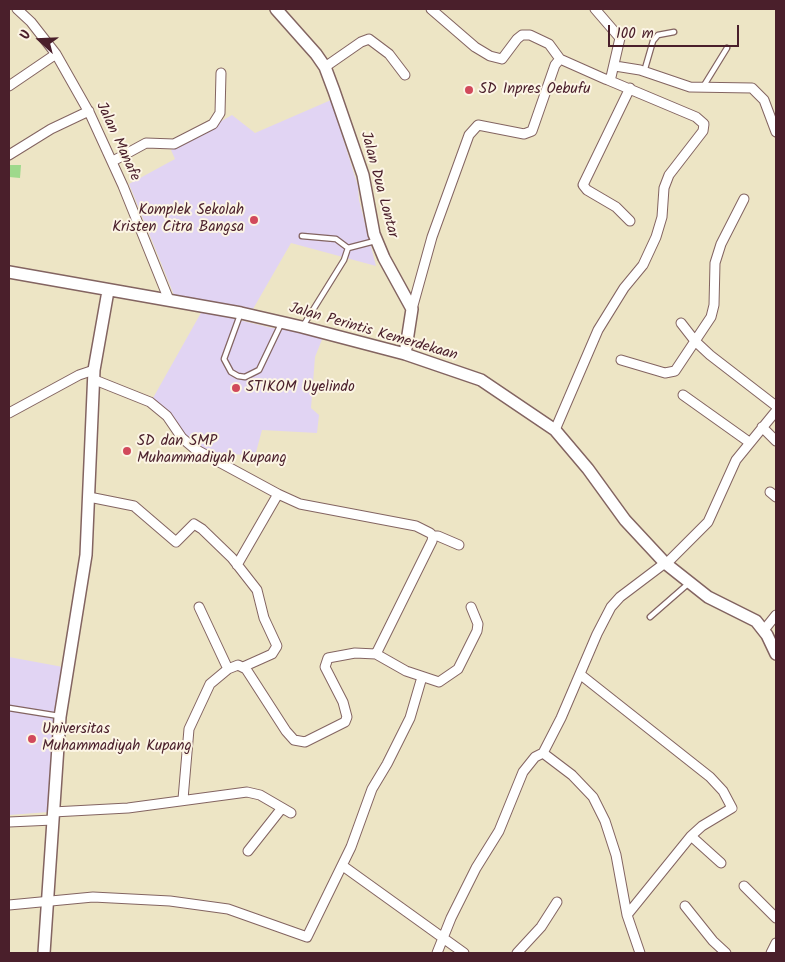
<!DOCTYPE html>
<html>
<head>
<meta charset="utf-8">
<style>
  body { margin:0 }
  #map { position:relative; width:785px; height:962px; overflow:hidden; background:#ede5c5; font-family:Kalam,sans-serif }
  canvas { display:block }
  .frame { position:absolute; inset:0; border:10px solid #4a1f2b; pointer-events:none }
  .north { position:absolute; left:15px; top:15px; width:50px; height:50px; -webkit-text-stroke:4px #fcf5e5; paint-order:stroke; rotate:290deg; font-size:14px; font-weight:700; line-height:20px; text-align:center; color:#4a1f2b }
  .north::after { content:''; display:block; margin:auto; width:18px; height:22px; background:#4a1f2b; clip-path:polygon(50% 0,100% 100%,50% 72%,0 100%) }
  .scale { position:absolute; left:608px; top:25px; width:131px; height:22px; box-sizing:border-box; border:2px solid #4a1f2b; border-top:0; padding-left:6px; font-size:15px; line-height:18px; white-space:nowrap; color:#4a1f2b; -webkit-text-stroke:4px #fcf5e5; paint-order:stroke }
</style>
</head>
<body>
<div id="map">
<canvas width="785" height="962"></canvas>
<div class="frame"></div>
<div class="north">U</div>
<div class="scale">100 m</div>
</div>
<script>
const ctx = document.querySelector('canvas').getContext('2d');
ctx.lineJoin = 'round';
function paint(path, color) {
  ctx.fillStyle = color;
  ctx.fill(path, 'evenodd');
}
function shape(rows) {
  const path = new Path2D();
  for (const r of rows) {
    path.moveTo(r[0], r[1]);
    for (let i = 2; i < r.length; i += 2) path.lineTo(r[i], r[i + 1]);
  }
  return path;
}
function trace(path, color, width, dash) {
  ctx.strokeStyle = color;
  ctx.lineWidth = width;
  ctx.lineCap = dash ? 'butt' : 'round';
  ctx.setLineDash(dash || []);
  ctx.stroke(path);
}
function drawText(font, color, halo, rows, align = 'center') {
  ctx.font = font + ' Kalam,sans-serif';
  ctx.lineWidth = 4;
  ctx.setLineDash([]);
  ctx.textBaseline = 'middle';
  ctx.strokeStyle = halo;
  ctx.fillStyle = color;
  for (const [text, x, y, turn = 0] of rows) {
    ctx.save();
    ctx.translate(x, y);
    ctx.rotate((+turn || 0) * Math.PI / 180);
    ctx.textAlign = isNaN(turn) ? turn : align;
    if (halo) ctx.strokeText(text, 0, 0);
    ctx.fillText(text, 0, 0);
    ctx.restore();
  }
}
const built = shape([
  [331,100,358,186,359,200,376,266,291,243,253,309,174,295,129,184,175,159,171,150,232,115,255,133],
  [202,311,272,328,325,332,315,357,311,408,319,415,317,433,262,430,255,456,199,451,185,438,153,398],
  [9,657,63,667,49,812,9,815]
]);
const green = shape([
  [9,165,21,165,20,178,9,177]
]);
const service = shape([
  [644,72,653,41,658,35,674,32],
  [703,87,727,48],
  [302,236,336,239,348,248,344,260,303,326],
  [348,248,375,241],
  [240,315,224,359,231,372,238,376,245,377,259,370,281,324],
  [650,617,689,583],
  [9,708,59,716]
]);
const minor = shape([
  [17,9,31,22,56,54,90,114,123,186,169,300],
  [431,9,475,47,490,56,502,59,517,39,522,35,530,35,549,44,560,59],
  [560,59,605,79,608,80,611,77,620,38,595,9],
  [615,66,640,70,690,87,752,88,764,100,776,132],
  [325,67,361,42,369,39,389,54,405,75],
  [9,86,56,54],
  [9,155,51,129,89,111],
  [113,161,146,143,174,144,213,124,220,113,221,73],
  [630,221,616,207,587,190,583,185,630,88],
  [412,309,432,237,469,135,478,125,524,134,532,131,555,65,560,59],
  [681,323,695,341,710,355,776,406],
  [621,360,665,373,675,371,711,317,714,305,715,263,721,244,744,199],
  [95,380,150,402,167,416,182,438,195,449,278,494,300,504,416,526,430,533,433,536,432,541,376,654],
  [683,395,749,442],
  [9,413,79,375,94,370],
  [762,427,776,441],
  [555,430,598,330,624,288,643,265,656,237,662,217,664,188,669,175,703,131,704,124,696,117,608,80],
  [770,492,776,497],
  [89,497,134,506,176,542,194,524,202,529,232,558,257,590,264,618,277,646,272,654,243,667],
  [433,536,438,536,459,545],
  [667,563,708,522,736,460,776,411],
  [237,565,278,494],
  [199,607,228,669],
  [764,630,776,615],
  [581,675,710,777,723,791,732,808,702,826,691,836,627,915],
  [543,753,572,775,593,797,605,821,616,855,627,915,640,953],
  [183,799,189,729,210,684,228,669,238,665,246,669,286,731,294,740,305,742,345,722,347,717,343,702,325,667,328,658,355,653,376,654,406,671,439,682,458,669,477,631,478,624,471,607],
  [53,812,128,808,247,792,260,795,291,813],
  [9,822,53,820],
  [691,836,721,863],
  [248,851,282,808],
  [343,866,464,953],
  [744,886,776,918],
  [9,905,93,897,170,901,228,909,307,937,351,847,372,789,387,764,410,718,422,677],
  [685,906,713,941,726,953],
  [437,953,451,918,476,868,499,831,523,772,535,757,543,753,561,718,597,634,611,607,620,597,665,563],
  [517,953,541,927,557,902],
  [771,953,776,943]
]);
const tertiary = shape([
  [276,9,316,54,325,67,334,91,363,175,374,234,384,258,412,309,405,354],
  [9,272,241,313,302,327,405,354,481,380,555,430,588,469,625,520,665,563,708,597,756,621,767,635,776,654],
  [44,953,60,717,86,555,94,370,108,291]
]);
const markers = [
  [469,90,5,"#d1495b"],
  [254,220,5,"#d1495b"],
  [236,388,5,"#d1495b"],
  [127,451,5,"#d1495b"],
  [32,739,5,"#d1495b"]
];
const poiNames = [
  ["SD Inpres Oebufu",479,90],
  ["Komplek Sekolah",244,211,"right"],
  ["Kristen Citra Bangsa",244,228,"right"],
  ["STIKOM Uyelindo",246,388],
  ["SD dan SMP",137,442],
  ["Muhammadiyah Kupang",137,459],
  ["Universitas",42,730],
  ["Muhammadiyah Kupang",42,747]
];
const streetNames = [
  ["Jalan Manafe",117,142,65],
  ["Jalan Dua Lontar",378,185,75],
  ["Jalan Perintis Kemerdekaan",373,333,16]
];
paint(built, '#e1d4f3');
paint(green, '#9ed98c');
trace(service, '#836461', 7);
trace(minor, '#836461', 11);
trace(tertiary, '#836461', 14);
trace(service, '#fff', 4.5);
trace(minor, '#fff', 9);
trace(tertiary, '#fff', 11);
for (const [x, y, r, color] of markers) {
  const dot = new Path2D();
  dot.arc(x, y, r, 0, 2 * Math.PI);
  ctx.fillStyle = color;
  ctx.fill(dot);
  trace(dot, '#fcf5e5', 2);
}
drawText('15px', '#4a1f2b', '#fcf5e5', poiNames, 'left');
drawText('15px', '#4a1f2b', '#fcf5e5', streetNames);
</script>
</body>
</html>
